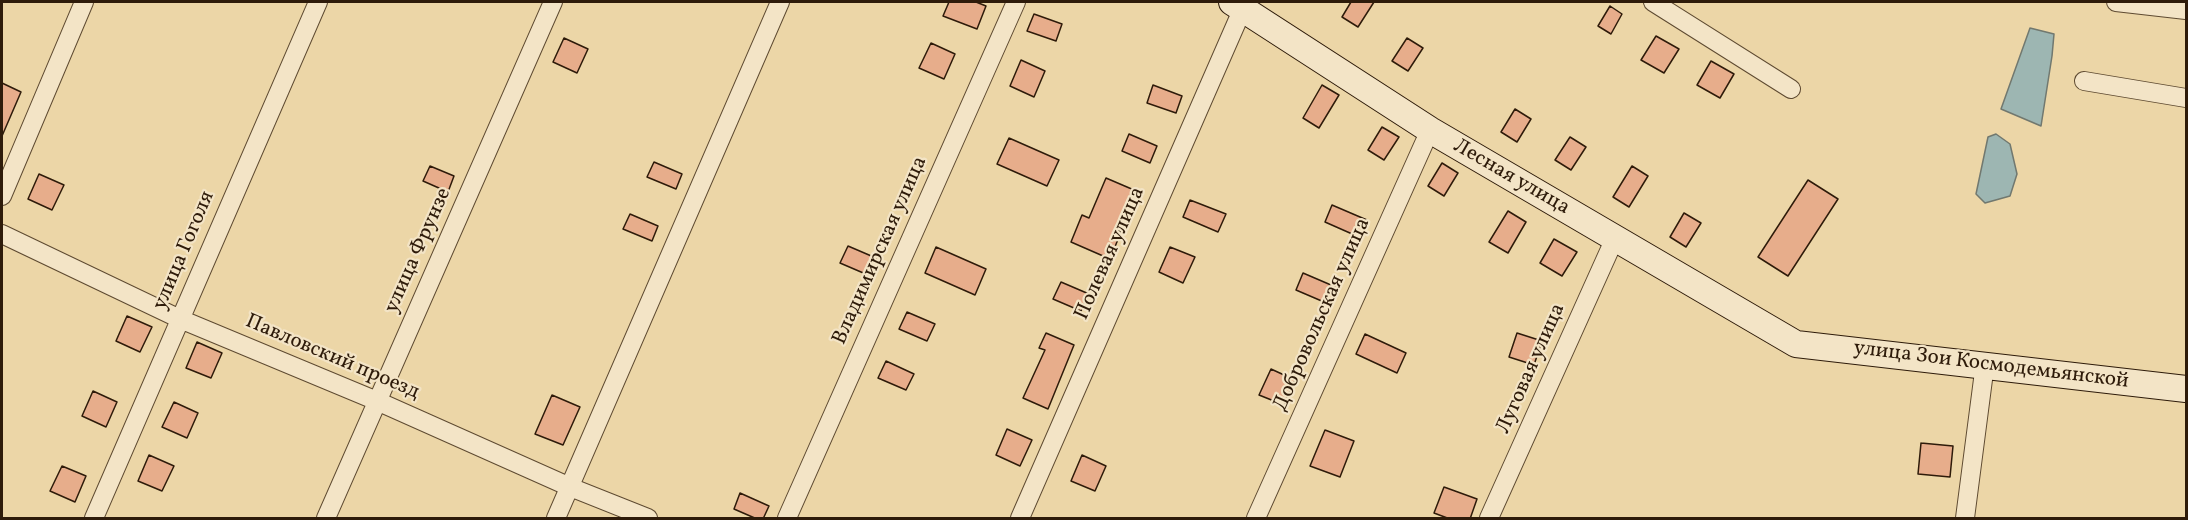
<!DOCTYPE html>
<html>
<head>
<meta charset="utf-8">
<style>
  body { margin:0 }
  #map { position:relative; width:2188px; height:520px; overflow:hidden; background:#ecd6a7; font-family:Vollkorn,serif }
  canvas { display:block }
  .frame { position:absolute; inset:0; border:3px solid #2e1b0a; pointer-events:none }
</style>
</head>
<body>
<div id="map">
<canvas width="2188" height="520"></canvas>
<div class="frame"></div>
</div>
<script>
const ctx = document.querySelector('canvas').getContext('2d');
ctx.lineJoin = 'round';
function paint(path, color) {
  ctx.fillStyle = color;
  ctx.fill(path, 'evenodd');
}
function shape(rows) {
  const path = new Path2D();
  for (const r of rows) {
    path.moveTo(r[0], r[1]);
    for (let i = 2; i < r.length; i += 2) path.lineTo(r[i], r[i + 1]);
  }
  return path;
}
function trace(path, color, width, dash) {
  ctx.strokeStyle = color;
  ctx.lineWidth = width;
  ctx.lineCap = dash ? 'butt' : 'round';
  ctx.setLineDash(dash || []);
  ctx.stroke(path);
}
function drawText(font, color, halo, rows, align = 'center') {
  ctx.font = font + ' Vollkorn,serif';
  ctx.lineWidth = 4.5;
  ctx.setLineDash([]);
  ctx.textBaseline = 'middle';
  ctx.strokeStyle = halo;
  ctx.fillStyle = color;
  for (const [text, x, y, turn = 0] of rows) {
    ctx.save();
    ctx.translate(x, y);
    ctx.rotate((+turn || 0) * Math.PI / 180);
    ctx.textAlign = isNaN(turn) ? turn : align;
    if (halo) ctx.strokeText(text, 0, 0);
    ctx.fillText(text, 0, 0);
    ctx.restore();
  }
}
const water = shape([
  [2030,28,2054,34,2052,56,2041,126,2001,109,2030,28],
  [1996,134,2010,144,2017,174,2010,196,1985,203,1976,194,1988,137,1996,134]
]);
const building = shape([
  [949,2,976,2,986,6,977,29,943,16,949,2],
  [1351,2,1374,2,1358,27,1342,17,1351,2],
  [1610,6,1622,14,1611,34,1598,26,1610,6],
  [1034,14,1062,24,1056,41,1027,31,1034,14],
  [1656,36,1679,49,1664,73,1641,60,1656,36],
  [564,38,588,49,577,73,553,62,564,38],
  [1407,38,1423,48,1408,71,1392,61,1407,38],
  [931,43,955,54,944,79,919,68,931,43],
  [1021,60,1045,71,1034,97,1010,86,1021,60],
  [1711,61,1734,74,1720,98,1697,85,1711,61],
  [2,83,21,92,2,136,2,83],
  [1153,85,1182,96,1176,113,1147,103,1153,85],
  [1322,85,1339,95,1319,128,1303,118,1322,85],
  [1515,109,1531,119,1517,142,1501,132,1515,109],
  [1382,127,1399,137,1384,160,1368,150,1382,127],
  [1129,134,1157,146,1150,163,1122,151,1129,134],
  [1570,137,1586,147,1571,170,1555,160,1570,137],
  [1009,138,1059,160,1047,186,997,164,1009,138],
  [654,162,682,174,676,189,647,177,654,162],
  [1442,163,1458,173,1444,196,1428,186,1442,163],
  [430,166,454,176,448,192,423,181,430,166],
  [1632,166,1648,176,1629,207,1613,197,1632,166],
  [39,174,64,185,52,210,28,199,39,174],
  [1106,178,1134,190,1117,230,1121,232,1110,259,1071,242,1082,215,1089,218,1106,178],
  [1808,180,1838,199,1788,276,1758,257,1808,180],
  [1190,200,1226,214,1218,232,1183,217,1190,200],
  [1332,205,1367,220,1359,237,1325,222,1332,205],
  [1508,211,1526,222,1508,253,1489,242,1508,211],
  [1684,213,1701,223,1686,247,1670,237,1684,213],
  [630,214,658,226,652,241,623,229,630,214],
  [1554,239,1577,252,1562,276,1540,263,1554,239],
  [848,246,876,258,868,275,840,263,848,246],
  [936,247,986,269,975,295,925,273,936,247],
  [1170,247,1195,257,1183,283,1159,272,1170,247],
  [1303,273,1338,288,1331,305,1296,290,1303,273],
  [1061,282,1089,294,1081,311,1053,299,1061,282],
  [907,312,935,324,927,341,899,329,907,312],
  [127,316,152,327,140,352,116,341,127,316],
  [1046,333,1074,345,1048,409,1023,398,1045,350,1039,348,1046,333],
  [1517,333,1542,341,1534,365,1509,357,1517,333],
  [1365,334,1406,353,1397,373,1356,354,1365,334],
  [197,342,222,353,211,378,186,368,197,342],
  [886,361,914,374,906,390,878,378,886,361],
  [1271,369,1295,380,1284,405,1259,395,1271,369],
  [93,391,117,402,106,427,82,416,93,391],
  [552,395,580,407,563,445,535,434,552,395],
  [174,402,198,413,187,438,162,427,174,402],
  [1007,429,1032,440,1020,466,996,455,1007,429],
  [1325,430,1354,441,1340,477,1310,466,1325,430],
  [1921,443,1953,446,1950,477,1918,474,1921,443],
  [149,455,174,466,162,491,138,481,149,455],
  [1082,455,1106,466,1095,491,1071,481,1082,455],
  [62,466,86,476,75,502,50,491,62,466],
  [1444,487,1477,499,1470,519,1450,519,1434,513,1444,487],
  [740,493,769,506,763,519,757,519,734,509,740,493]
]);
const street = shape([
  [1653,2,1791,89],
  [2116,2,2186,10],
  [2084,81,2186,98],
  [2,196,84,2],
  [2,234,180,319,377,401,570,487,648,518],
  [94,518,318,2],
  [326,518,553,2],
  [556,518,780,2],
  [787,518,1016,2],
  [1020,518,1243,8],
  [1256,518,1430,130],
  [1489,518,1615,238],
  [1965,518,1985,364]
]);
const secondary = shape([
  [1232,2,1430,130,1796,344,2186,389]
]);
const streetNames = [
  ["Лесная улица",1511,178,30],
  ["улица Гоголя",185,251,-67],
  ["улица Фрунзе",419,251,-66],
  ["Владимирская улица",881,251,-66],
  ["Полевая улица",1111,254,-66],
  ["Добровольская улица",1323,315,-66],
  ["Павловский проезд",332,358,23],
  ["улица Зои Космодемьянской",1991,366,7],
  ["Луговая улица",1532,369,-66]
];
paint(water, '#9db6b2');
trace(water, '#71786f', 1.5);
paint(building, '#e7ad8b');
trace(building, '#2e1b0a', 1.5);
trace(street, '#5e4a31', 20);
trace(secondary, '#2e1b0a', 28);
trace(street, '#f3e4c6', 18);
trace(secondary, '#f3e4c6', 26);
drawText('21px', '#2e1b0a', '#f3e4c6', streetNames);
</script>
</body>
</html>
